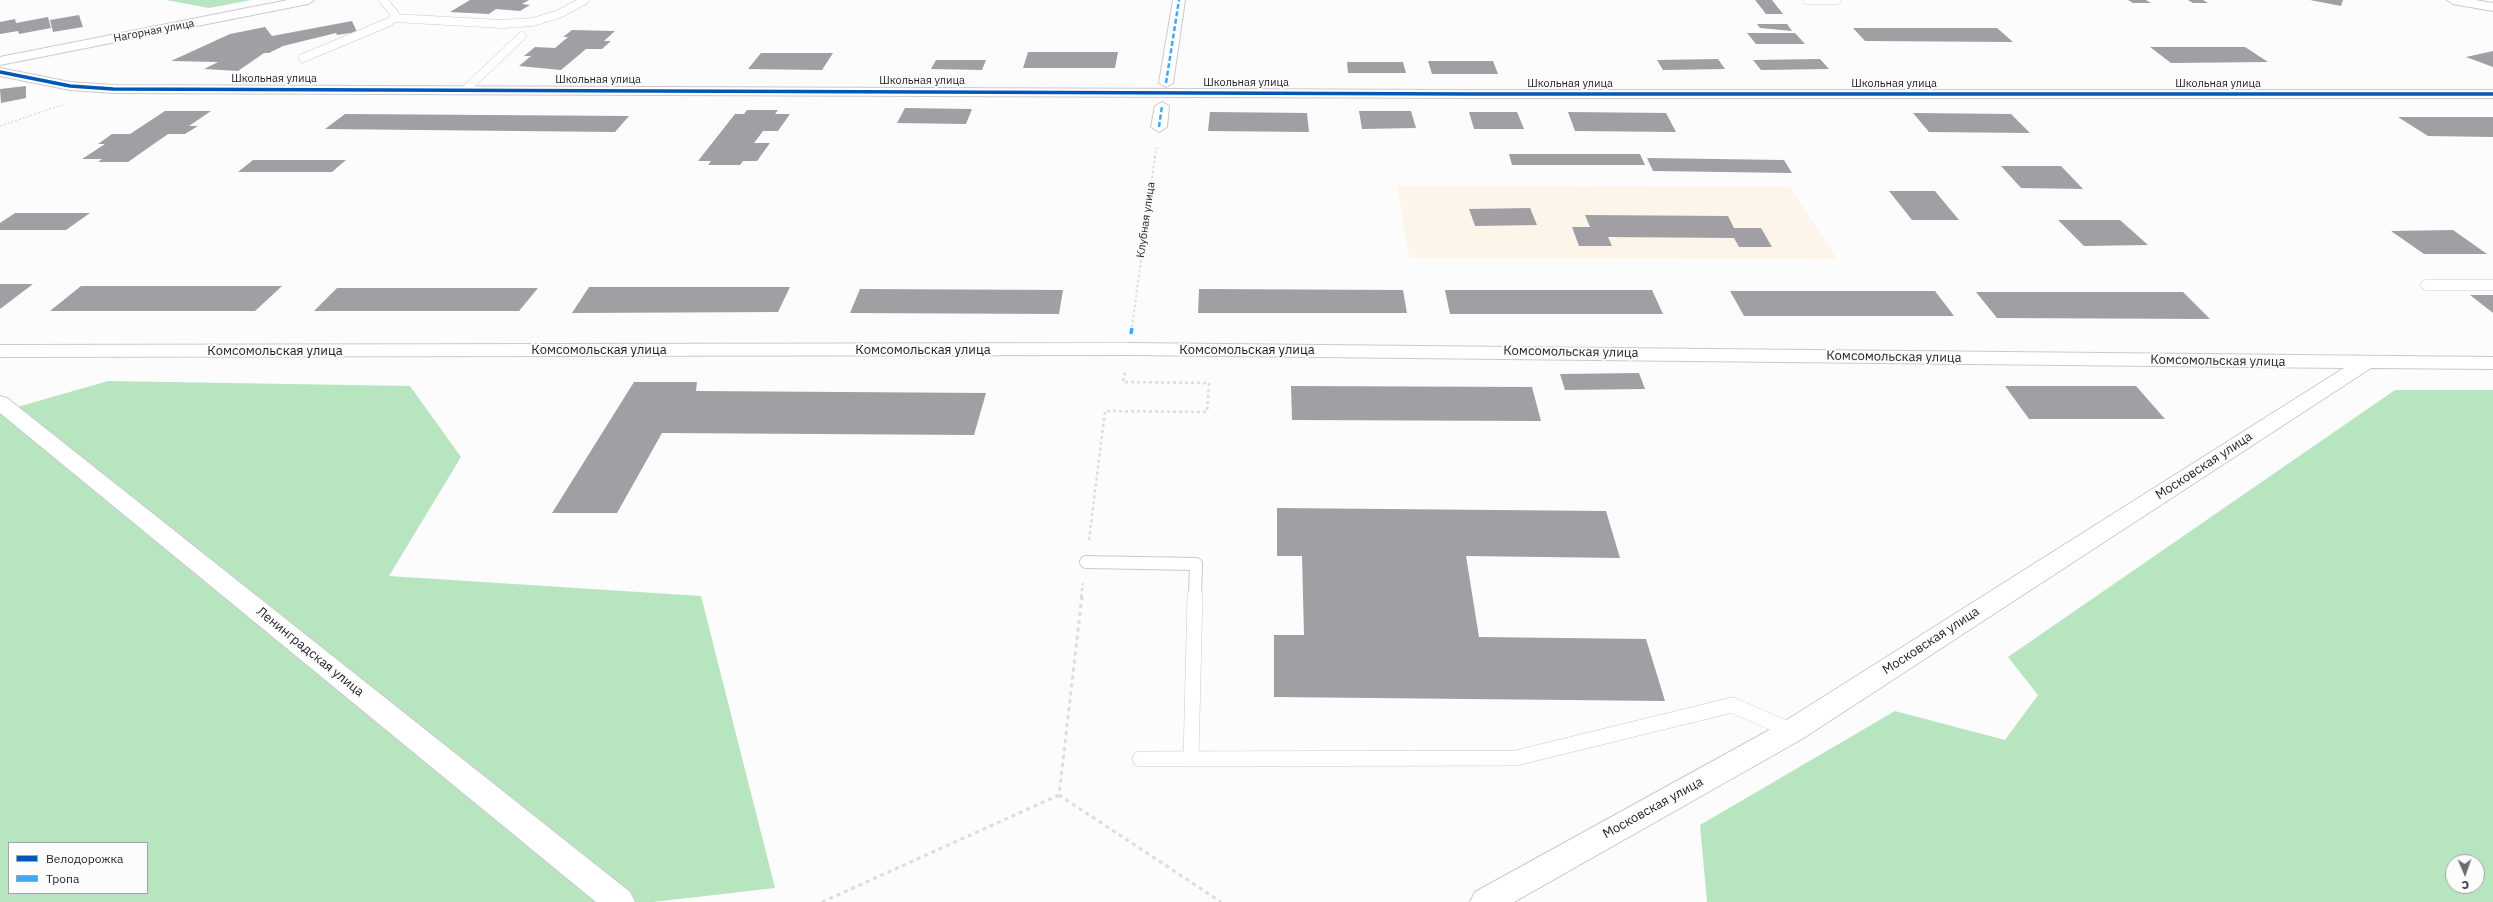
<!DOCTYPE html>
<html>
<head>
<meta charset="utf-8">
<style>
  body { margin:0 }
  #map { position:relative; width:2493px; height:902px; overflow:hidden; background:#fcfcfc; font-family:"IBM Plex Sans",sans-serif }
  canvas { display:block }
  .legend { position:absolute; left:8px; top:842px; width:140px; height:52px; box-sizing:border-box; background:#fcfcfc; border:1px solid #a4a2a7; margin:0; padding:5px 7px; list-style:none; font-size:12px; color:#211c27 }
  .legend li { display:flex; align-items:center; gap:8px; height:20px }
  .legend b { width:20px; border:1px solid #a4a2a7 }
  .north { position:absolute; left:2445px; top:854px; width:40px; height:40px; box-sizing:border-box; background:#fcfcfc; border:1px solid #a4a2a7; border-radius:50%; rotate:178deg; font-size:11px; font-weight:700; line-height:16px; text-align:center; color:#211c27 }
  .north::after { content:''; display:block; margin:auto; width:14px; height:18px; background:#6e6a72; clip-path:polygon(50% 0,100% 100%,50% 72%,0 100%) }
</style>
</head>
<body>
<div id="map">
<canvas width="2493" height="902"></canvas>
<ul class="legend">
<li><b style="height:5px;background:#0057b8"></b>Велодорожка</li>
<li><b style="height:5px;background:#3fa9f5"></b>Тропа</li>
</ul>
<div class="north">С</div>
</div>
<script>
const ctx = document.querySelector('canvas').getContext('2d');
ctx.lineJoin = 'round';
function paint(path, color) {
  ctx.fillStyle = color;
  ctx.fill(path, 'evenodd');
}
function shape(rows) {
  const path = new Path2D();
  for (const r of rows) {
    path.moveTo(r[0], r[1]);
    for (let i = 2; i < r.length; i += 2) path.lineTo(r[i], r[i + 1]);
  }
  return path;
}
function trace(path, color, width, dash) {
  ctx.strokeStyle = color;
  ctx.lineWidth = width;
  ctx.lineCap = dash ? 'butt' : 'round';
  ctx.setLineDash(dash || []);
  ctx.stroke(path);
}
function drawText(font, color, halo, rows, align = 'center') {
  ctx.font = font + ' "IBM Plex Sans",sans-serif';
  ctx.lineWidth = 4;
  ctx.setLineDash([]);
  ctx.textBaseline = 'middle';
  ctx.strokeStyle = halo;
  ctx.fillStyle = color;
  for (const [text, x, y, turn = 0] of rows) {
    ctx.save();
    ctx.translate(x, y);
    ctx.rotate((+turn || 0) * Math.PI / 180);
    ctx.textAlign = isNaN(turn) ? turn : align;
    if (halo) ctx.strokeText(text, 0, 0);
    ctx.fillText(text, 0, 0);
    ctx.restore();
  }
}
const education = shape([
  [1397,186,1790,187,1837,259,1409,258]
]);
const forest = shape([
  [166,0,251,0,209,8],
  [108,381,410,386,461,457,389,576,701,596,775,888,653,902,0,902,0,412],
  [9,843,147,843,147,893,9,893],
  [2395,390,2493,390,2493,902,1707,902,1700,825,1895,711,2005,740,2038,695,2008,657],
  [2453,862,2477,862,2477,886,2453,886]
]);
const building = shape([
  [470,0,529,0,522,4,530,5,520,11,496,9,489,14,450,12],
  [1755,0,1772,0,1783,14,1766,14],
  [2128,0,2146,0,2151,3,2133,3],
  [2188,0,2203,0,2208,3,2193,3],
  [2310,0,2343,0,2341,6],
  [79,15,83,27,53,32,50,20],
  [48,17,51,28,19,34,18,31,0,34,0,22,15,19,16,23],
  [352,21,357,32,337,35,336,33,283,46,269,53,264,53,238,71,204,69,218,62,171,61,230,34,265,27,272,36],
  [1757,24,1787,24,1792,31,1760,28],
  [1853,28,1997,28,2013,42,1865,41],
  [572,30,615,31,604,41,611,41,602,49,586,49,561,70,519,66,531,56,524,56,535,47,555,48,568,37,563,37],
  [1747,33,1795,33,1805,44,1756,44],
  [2150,47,2245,47,2268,62,2171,63],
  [2493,51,2493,67,2466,57],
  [1028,52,1118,52,1115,68,1023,68],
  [761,53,833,53,822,70,748,69],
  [1718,59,1725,69,1663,70,1657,60],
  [1820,59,1829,69,1761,70,1753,60],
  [936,60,986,60,982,70,931,69],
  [1428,61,1493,61,1498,74,1432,74],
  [1347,62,1403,62,1406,73,1348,73],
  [26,86,26,98,1,103,0,89],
  [905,108,972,109,966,124,897,123],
  [747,110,778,110,775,114,790,114,778,131,763,131,754,143,770,143,757,161,743,161,740,165,708,165,711,161,698,161,735,114,744,114],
  [165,111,211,111,189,126,198,126,185,134,168,134,128,162,98,162,102,159,82,159,105,144,98,144,112,134,130,134],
  [1359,111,1411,111,1416,128,1362,129],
  [1210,112,1307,113,1309,132,1208,131],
  [1469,112,1517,112,1524,129,1474,129],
  [1568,112,1666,113,1676,132,1575,131],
  [1913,113,2011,114,2030,133,1929,132],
  [345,114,629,116,615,132,325,129],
  [2398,117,2493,117,2493,137,2428,136],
  [1509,154,1640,154,1645,165,1512,165],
  [1647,158,1784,160,1792,173,1653,171],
  [253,160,346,160,332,172,238,172],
  [2001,166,2061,166,2083,189,2021,188],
  [1889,191,1935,191,1959,220,1912,220],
  [1530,208,1537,225,1475,226,1469,209],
  [15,213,90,213,66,230,0,230,0,223],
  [1585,215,1728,216,1734,228,1761,228,1772,247,1739,247,1734,238,1608,237,1612,246,1579,246,1572,227,1590,227],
  [2058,220,2120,220,2148,245,2084,246],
  [2453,230,2487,254,2424,254,2391,231],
  [0,284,33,284,0,309],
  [81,286,282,286,255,311,50,311],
  [589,287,790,287,778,312,572,313],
  [337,288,538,288,519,311,314,311],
  [860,289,1063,290,1059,314,850,313],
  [1199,289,1403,290,1407,313,1198,313],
  [1445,290,1652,290,1663,314,1450,314],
  [1730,291,1935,291,1954,316,1744,316],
  [1976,292,2183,292,2210,319,1997,318],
  [2470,295,2493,295,2493,313],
  [1639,373,1645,389,1565,390,1560,374],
  [634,382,697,382,696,391,986,393,974,435,662,433,617,513,552,513],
  [1291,386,1532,387,1541,421,1292,420],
  [2005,386,2136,386,2165,419,2029,419],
  [1277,508,1606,511,1620,558,1466,556,1479,637,1646,639,1665,701,1274,697,1274,635,1304,635,1302,556,1277,556]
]);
const pathFar3 = shape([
  [0,126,62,105],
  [1155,157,1157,145]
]);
const pathFar2 = shape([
  [1132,327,1155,156]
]);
const pathFar1 = shape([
  [1089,540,1105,411,1207,412,1209,383,1123,382,1125,371],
  [1081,597,1083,583]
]);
const path = shape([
  [1082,596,1059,795,1221,902],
  [822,902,1059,795]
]);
const laneFar3 = shape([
  [1807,0,1837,0],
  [394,18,502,24,533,22,559,14,585,0],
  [303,58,389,22,394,18,394,13,383,0],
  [465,90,522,36]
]);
const laneFar2 = shape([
  [2426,285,2493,285]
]);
const laneFar1 = shape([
  [1086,562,1196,564,1195,597]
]);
const lane = shape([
  [1191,758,1195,596],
  [1140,759,1516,758,1732,705,1792,731]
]);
const street = shape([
  [1173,0,1185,0,1173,83,1166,87,1159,83,1173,0],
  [0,68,70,82,113,85,1468,90,2493,90,2493,98,1468,98,113,93,70,90,0,76,0,68],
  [1162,102,1169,106,1167,127,1159,132,1151,127,1155,106,1162,102]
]);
const secondary = shape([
  [288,0,314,0,308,4,0,65,0,57,288,0],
  [2447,0,2475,0,2493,3,2493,11,2453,4,2447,0],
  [1128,343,2493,357,2493,369,2371,368,1802,739,1514,902,1470,902,1475,892,1782,723,2344,368,1128,355,0,357,0,345,1128,343],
  [0,396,7,398,630,892,635,902,596,902,0,413,0,396]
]);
const quietFar1 = shape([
  [1166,83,1179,0],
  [1159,127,1162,106]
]);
const quiet = shape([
  [1131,334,1132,327]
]);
const cycleway = shape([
  [0,72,70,86,113,89,1468,94,2493,94]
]);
const farStreetnames = [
  ["Нагорная улица",154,31,-11],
  ["Школьная улица",274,79],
  ["Школьная улица",598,80],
  ["Школьная улица",922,81],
  ["Школьная улица",1246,83],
  ["Школьная улица",1570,84],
  ["Школьная улица",1894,84],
  ["Школьная улица",2218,84],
  ["Клубная улица",1146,220,-82]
];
const streetNames = [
  ["Комсомольская улица",599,350],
  ["Комсомольская улица",923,350],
  ["Комсомольская улица",1247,350],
  ["Комсомольская улица",275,351],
  ["Комсомольская улица",1571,352,1],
  ["Комсомольская улица",1894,357,1],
  ["Комсомольская улица",2218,361,1],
  ["Московская улица",2204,466,-33],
  ["Московская улица",1931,641,-33],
  ["Ленинградская улица",310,652,39],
  ["Московская улица",1653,808,-29]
];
paint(education, '#fdf5ea');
paint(forest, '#b7e5c0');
paint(building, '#a19ea4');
trace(laneFar3, '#ccc9ce', 9);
trace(laneFar2, '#ccc9ce', 11);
trace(laneFar1, '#ccc9ce', 14);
trace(lane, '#ccc9ce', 16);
trace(street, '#ccc9ce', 2);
trace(secondary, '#ccc9ce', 2);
trace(pathFar3, '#ddd', 1.5, [2, 2]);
trace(pathFar2, '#ddd', 2, [2.5, 2.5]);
trace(pathFar1, '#ddd', 2.5, [3, 3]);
trace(path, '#ddd', 3, [4, 4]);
trace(laneFar3, '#fff', 8);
trace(laneFar2, '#fff', 10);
trace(laneFar1, '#fff', 12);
trace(lane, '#fff', 15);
paint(street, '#fff');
paint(secondary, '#fff');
trace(quietFar1, '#3fa9f5', 2.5, [5, 2.5]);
trace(quiet, '#3fa9f5', 3.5, [6, 3.5]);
trace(cycleway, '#0057b8', 3.5);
drawText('11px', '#211c27', '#fcfcfc', farStreetnames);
drawText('13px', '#211c27', '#fcfcfc', streetNames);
</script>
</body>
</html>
